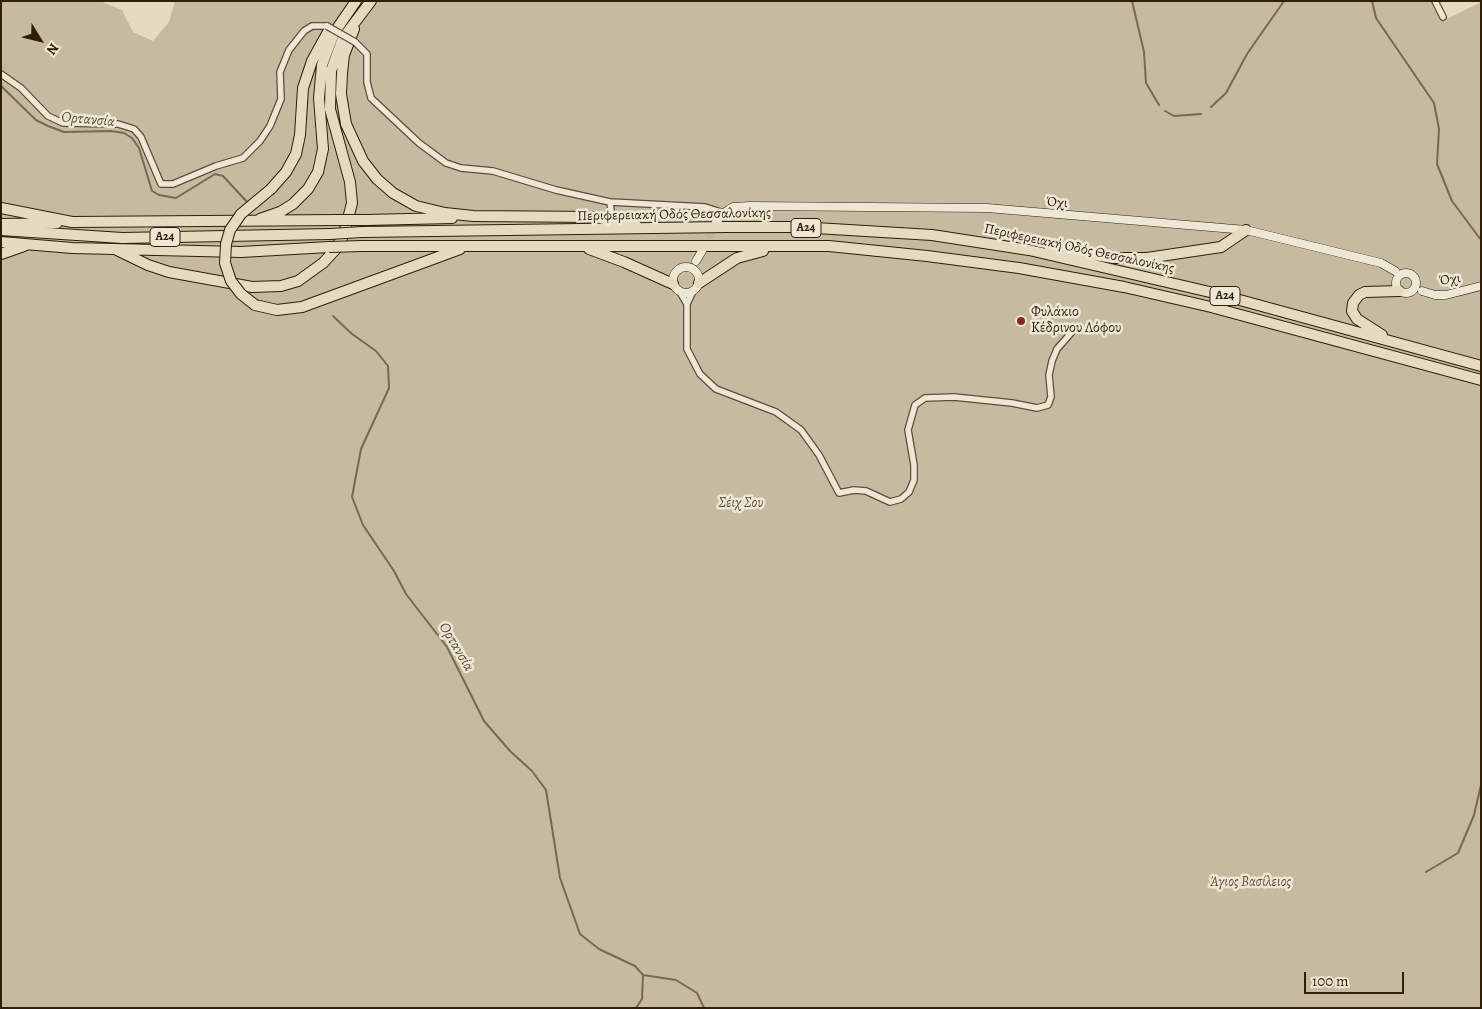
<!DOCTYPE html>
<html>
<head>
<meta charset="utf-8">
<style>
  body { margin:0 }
  #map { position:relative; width:1482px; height:1009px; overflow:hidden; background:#e4dbc0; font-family:Alegreya,serif }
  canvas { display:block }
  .frame { position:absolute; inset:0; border:2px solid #311e08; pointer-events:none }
  .north { position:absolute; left:15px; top:15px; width:50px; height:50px; -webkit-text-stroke:4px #ede8d6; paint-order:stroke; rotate:126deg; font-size:14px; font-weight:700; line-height:20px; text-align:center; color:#311e08 }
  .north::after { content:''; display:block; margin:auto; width:18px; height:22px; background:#311e08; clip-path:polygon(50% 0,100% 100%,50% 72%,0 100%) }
  .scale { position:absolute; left:1304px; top:972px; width:100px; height:22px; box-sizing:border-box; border:2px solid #311e08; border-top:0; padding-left:6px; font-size:15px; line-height:18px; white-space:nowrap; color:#311e08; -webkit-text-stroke:4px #ede8d6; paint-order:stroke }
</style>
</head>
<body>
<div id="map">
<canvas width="1482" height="1009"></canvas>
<div class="frame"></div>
<div class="north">N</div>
<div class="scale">100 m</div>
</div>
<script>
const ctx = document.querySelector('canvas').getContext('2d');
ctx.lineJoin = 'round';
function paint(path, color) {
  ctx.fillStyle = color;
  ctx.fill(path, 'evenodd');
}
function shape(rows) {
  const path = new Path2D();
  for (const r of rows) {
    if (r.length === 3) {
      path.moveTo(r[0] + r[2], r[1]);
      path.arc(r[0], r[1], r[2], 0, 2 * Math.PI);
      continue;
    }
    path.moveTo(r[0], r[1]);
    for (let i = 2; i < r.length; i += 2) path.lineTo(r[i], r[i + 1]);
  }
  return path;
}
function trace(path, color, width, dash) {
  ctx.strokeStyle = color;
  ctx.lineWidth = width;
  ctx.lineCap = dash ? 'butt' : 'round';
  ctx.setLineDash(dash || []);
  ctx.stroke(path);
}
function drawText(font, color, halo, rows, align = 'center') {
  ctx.font = font + ' Alegreya,serif';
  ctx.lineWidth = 5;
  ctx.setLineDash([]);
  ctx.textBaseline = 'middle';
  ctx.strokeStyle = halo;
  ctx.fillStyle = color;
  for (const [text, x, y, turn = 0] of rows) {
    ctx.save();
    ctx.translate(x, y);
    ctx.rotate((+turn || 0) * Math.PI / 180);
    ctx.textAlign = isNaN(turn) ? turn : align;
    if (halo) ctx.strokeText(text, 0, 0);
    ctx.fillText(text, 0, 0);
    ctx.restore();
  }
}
const green = shape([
  [1,1,100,1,122,10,133,32,153,41,169,22,175,1,1431,1,1435,11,1445,20,1481,2,1481,1008,1,1008]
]);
const stream = shape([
  [1132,1,1144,52,1146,83,1159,105],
  [1372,1,1376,18,1434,103,1439,129,1437,164,1452,201,1481,240],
  [1,86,36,120,48,126,64,132,111,131,124,133,132,138,139,148,152,191,159,195,176,198,215,174,223,176,248,203],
  [1211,107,1226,93,1247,54,1284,1],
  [1165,111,1174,116,1201,114],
  [333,316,352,334,376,351,388,366,389,388,361,449,352,497,363,525,394,571,406,594,447,647,484,721,510,751,532,771,546,790,560,878,580,934,599,949,635,966,643,975,642,999,636,1008],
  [1426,872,1458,853,1474,815,1481,785],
  [643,975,676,980,697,993,704,1008]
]);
const secondaryTunnel = shape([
  [703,249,715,224]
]);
const street = shape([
  [1435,1,1443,17],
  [355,42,367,54,367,82,371,98,419,143,446,163,461,168,493,171,556,190,610,202,705,207,724,213],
  [1,74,21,88,48,116,63,123,118,124,134,129,141,137,161,184,173,184,216,166,243,158,260,141,270,126,281,99,280,72,289,50,304,31,312,26,327,26],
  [610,202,612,219],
  [680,292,687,304,693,291],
  [687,304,687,349,700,374,716,389,776,412,801,430,819,455,839,493,854,490,866,491,890,502,901,499,909,492,914,480,914,465,908,430,915,405,925,398,954,397,1012,403,1037,408,1048,405,1051,397,1049,375,1052,361,1057,349,1071,333]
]);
const secondary = shape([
  [716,222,724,213,733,207,750,206,987,208,1246,230,1381,263,1395,271],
  [696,261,702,251],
  [686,280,13],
  [1406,283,10],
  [1422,291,1435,295,1446,295,1481,286]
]);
const highway = shape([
  [354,29,344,55,342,73,341,94,346,124,363,161,377,179,393,193,416,206,445,213,473,216,595,217,636,225],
  [271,189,286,172,296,154,300,135,303,88,312,61,328,32],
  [1,208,72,222,338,220],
  [260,219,280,212,293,204,308,189,318,172,323,149,319,98,322,65,334,33,356,1],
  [366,220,452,218],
  [1,224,57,223],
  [1,230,122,238,330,234],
  [362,232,727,227,799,227,932,235,1029,250,1214,293,1481,366],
  [1,242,72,248,241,252,329,247],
  [362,246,829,246,927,256,1019,268,1124,287,1211,307,1481,380],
  [1050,248,1113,258,1147,258,1221,247,1246,230],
  [589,249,624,262,673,284],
  [117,250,148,265,169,272,252,287,281,286,298,281,323,263,335,250,344,234,352,203,350,182,330,109,331,71,343,38,371,1],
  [1,254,24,246],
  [699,283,737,258,763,251],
  [255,305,277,310,302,307,460,249],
  [1382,335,1357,319,1352,311,1353,303,1359,295,1365,292,1399,291]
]);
const streetBridge = shape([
  [327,26,355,42]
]);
const highwayBridge = shape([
  [338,220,366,220],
  [330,234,362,232],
  [329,247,362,246],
  [255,305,241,294,231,281,225,263,226,244,230,230,241,214,271,189]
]);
const markers = [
  [1021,321,5,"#8f2418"]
];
const shields = [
  [806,228,30],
  [165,237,30],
  [1225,296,30]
];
const shieldNames = [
  ["Α24",806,228],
  ["Α24",165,237],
  ["Α24",1225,296]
];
const streetNames = [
  ["Όχι",1057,203,5],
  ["Περιφερειακή Οδός Θεσσαλονίκης",674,215,-1],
  ["Περιφερειακή Οδός Θεσσαλονίκης",1079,249,12],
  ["Όχι",1450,280,-7]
];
const poiNames = [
  ["Φυλάκιο",1031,313],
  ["Κέδρινου Λόφου",1031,329]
];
const parkNames = [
  ["Σέιχ Σου",741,504],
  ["Άγιος Βασίλειος",1250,883]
];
const waterNames = [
  ["Ορτανσία",88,120,5],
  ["Ορτανσία",456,647,59]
];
paint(green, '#c6bba1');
trace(stream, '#786951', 2);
trace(secondaryTunnel, '#c0b59b', 8, [8, 4]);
trace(street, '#5e4d36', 8);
trace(secondary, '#311e08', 9);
trace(highway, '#311e08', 12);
trace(street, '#ede8d6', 5.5);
trace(secondary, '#ede8d6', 8);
trace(highway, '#e4dbc0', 10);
trace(streetBridge, '#5e4d36', 8, []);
trace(highwayBridge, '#311e08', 12, []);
trace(streetBridge, '#ede8d6', 5.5);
trace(highwayBridge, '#e4dbc0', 10);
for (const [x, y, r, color] of markers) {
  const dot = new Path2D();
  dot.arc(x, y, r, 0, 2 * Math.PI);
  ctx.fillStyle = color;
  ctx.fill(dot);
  trace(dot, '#ede8d6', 2);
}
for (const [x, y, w] of shields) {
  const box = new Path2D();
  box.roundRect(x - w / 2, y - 9.5, w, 19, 4);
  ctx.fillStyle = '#ede8d6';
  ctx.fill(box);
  trace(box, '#311e08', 1);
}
drawText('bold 12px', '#311e08', null, shieldNames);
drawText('14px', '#311e08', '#ede8d6', streetNames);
drawText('14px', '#311e08', '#ede8d6', poiNames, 'left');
drawText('italic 14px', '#5e4d36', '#ede8d6', parkNames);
drawText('italic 15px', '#5a4a32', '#ede8d6', waterNames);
</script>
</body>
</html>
